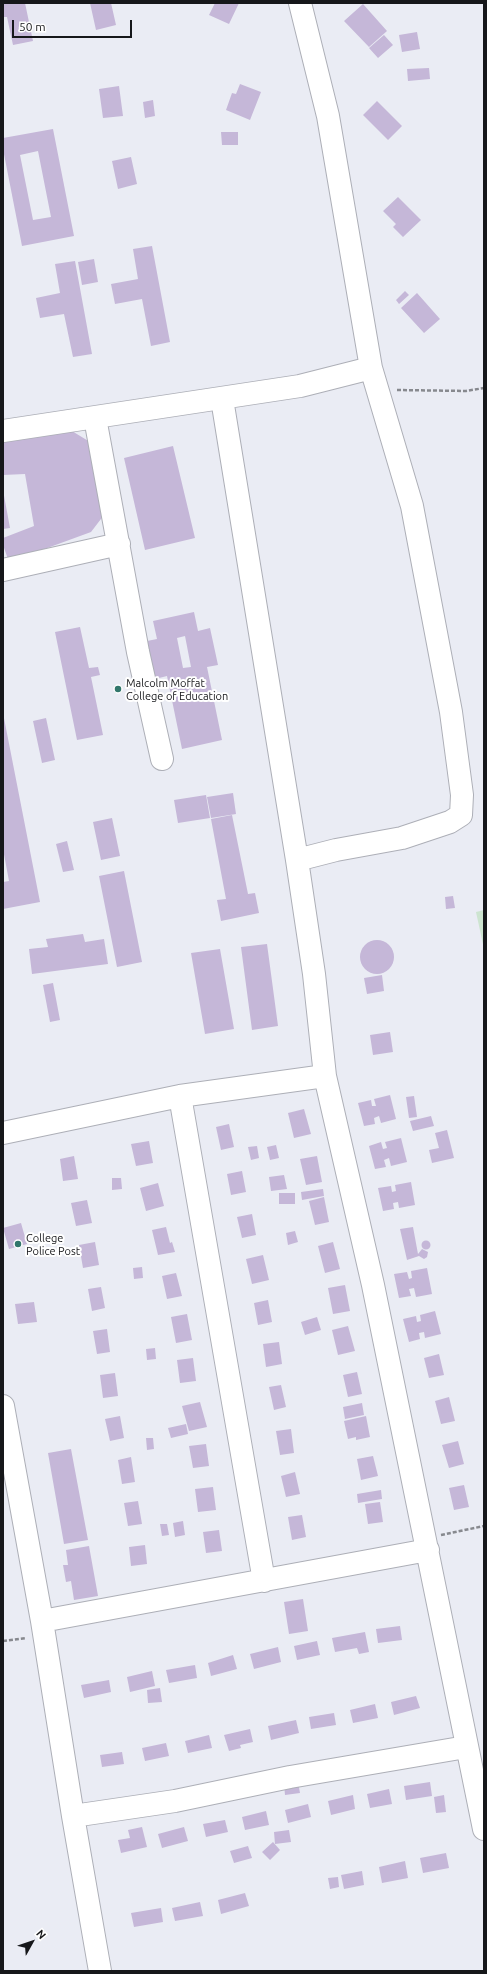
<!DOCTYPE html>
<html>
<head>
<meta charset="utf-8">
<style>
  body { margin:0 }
  #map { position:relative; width:487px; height:1974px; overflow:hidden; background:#eaecf4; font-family:Ubuntu,sans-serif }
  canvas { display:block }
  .frame { position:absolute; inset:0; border:4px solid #16171a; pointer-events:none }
  .north { position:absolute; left:12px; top:1922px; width:40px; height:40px; -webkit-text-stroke:3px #fff; paint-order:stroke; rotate:50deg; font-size:11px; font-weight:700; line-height:16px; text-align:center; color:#16171a }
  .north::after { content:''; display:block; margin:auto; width:14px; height:18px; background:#16171a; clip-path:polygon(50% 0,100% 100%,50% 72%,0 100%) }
  .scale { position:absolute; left:12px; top:20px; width:120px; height:18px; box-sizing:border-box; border:2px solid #16171a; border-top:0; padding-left:5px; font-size:12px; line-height:14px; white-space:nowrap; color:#16171a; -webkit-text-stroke:3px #fff; paint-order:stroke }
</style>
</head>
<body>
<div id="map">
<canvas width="487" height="1974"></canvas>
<div class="frame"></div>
<div class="north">N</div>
<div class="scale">50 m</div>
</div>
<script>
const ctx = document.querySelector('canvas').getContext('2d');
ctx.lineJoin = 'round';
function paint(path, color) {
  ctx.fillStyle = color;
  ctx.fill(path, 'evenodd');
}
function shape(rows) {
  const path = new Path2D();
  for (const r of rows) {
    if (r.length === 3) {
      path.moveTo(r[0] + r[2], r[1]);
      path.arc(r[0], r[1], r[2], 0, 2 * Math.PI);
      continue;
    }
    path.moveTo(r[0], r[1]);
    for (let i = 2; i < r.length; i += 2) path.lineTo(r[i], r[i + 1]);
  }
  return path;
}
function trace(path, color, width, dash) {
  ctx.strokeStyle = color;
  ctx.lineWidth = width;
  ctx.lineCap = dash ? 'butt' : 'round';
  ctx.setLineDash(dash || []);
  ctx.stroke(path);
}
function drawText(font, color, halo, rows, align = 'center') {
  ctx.font = font + ' Ubuntu,sans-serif';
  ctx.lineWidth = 4;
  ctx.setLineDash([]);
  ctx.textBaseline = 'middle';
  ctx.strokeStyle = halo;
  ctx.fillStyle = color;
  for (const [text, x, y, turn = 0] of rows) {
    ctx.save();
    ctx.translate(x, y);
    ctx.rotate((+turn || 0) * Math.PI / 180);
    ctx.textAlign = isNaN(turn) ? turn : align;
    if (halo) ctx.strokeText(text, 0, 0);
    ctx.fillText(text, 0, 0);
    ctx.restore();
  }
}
const green = shape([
  [484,910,484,949,476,912]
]);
const building = shape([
  [3,3,25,3,33,41,13,45,7,17,3,17],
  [90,3,111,3,116,25,96,30],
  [215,3,239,3,229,24,209,15],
  [363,4,387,31,369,47,344,21],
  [417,32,420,49,402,52,399,35],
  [384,35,393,45,378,58,369,48],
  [429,68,430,79,408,81,407,69],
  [240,84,261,92,250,120,226,110,232,93,236,94],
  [119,86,123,116,103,118,99,89],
  [153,100,155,116,145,118,143,102],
  [377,101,402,126,388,140,363,115],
  [53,129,74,236,22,246,3,149,3,138],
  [38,151,51,217,33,220,20,155],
  [221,132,238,132,238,145,222,145],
  [131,157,137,184,118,189,112,161],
  [398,197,421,220,403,237,393,227,396,224,383,211],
  [152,246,170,342,151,346,142,299,115,304,111,284,138,279,133,249],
  [94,259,98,282,82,285,78,262],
  [75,261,92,354,73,357,64,314,40,318,36,298,60,293,55,264],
  [405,291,409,295,399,304,396,300],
  [417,293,440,319,424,333,401,308],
  [67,428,90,442,104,515,91,532,9,562,3,545,3,538,34,526,25,474,3,475,3,441],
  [173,446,195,538,145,550,124,458],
  [3,490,10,528,3,529],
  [194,612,198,631,210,628,218,665,207,667,222,740,182,749,167,676,155,679,147,641,157,639,153,621],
  [185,636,191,667,183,668,177,638],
  [80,627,89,668,98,667,100,675,91,677,103,735,77,740,55,632],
  [3,713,40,902,3,909,3,882,9,881,3,849],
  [46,718,55,760,42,763,33,721],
  [233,793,236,814,211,818,207,797],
  [206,795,210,818,178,823,174,800],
  [232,815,248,894,255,893,259,913,221,921,217,900,226,899,211,819],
  [112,818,120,856,101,860,93,822],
  [67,841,74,870,63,872,56,844],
  [124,871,142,962,117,967,99,876],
  [453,896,455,908,446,909,445,897],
  [83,934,85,942,104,939,108,964,32,974,29,949,48,947,46,939],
  [377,957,17],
  [267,944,278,1026,252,1030,241,947],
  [220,949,234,1029,205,1034,191,953],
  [382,975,384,991,367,994,364,978],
  [53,983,60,1020,50,1022,43,985],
  [390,1032,393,1052,373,1055,370,1035],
  [390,1095,396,1119,381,1123,379,1116,374,1118,375,1124,364,1126,358,1103,371,1100,372,1106,376,1106,374,1099],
  [414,1096,417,1117,409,1118,406,1097],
  [304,1109,311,1134,294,1138,288,1113],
  [431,1116,434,1126,413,1131,410,1121],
  [229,1124,234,1147,221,1150,216,1127],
  [447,1130,454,1158,432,1163,429,1150,439,1148,435,1133],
  [401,1138,407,1162,391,1166,389,1158,384,1160,386,1167,375,1169,369,1146,381,1142,383,1149,387,1148,385,1142],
  [149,1141,153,1163,136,1166,131,1144],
  [276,1145,279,1158,270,1160,267,1147],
  [257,1146,259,1158,251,1160,248,1147],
  [74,1156,78,1179,63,1181,60,1159],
  [317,1156,322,1182,306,1185,300,1159],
  [242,1171,246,1192,231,1195,227,1174],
  [284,1175,287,1189,271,1191,269,1177],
  [112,1178,121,1178,122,1189,112,1190],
  [411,1182,415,1205,399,1208,398,1202,393,1203,394,1209,383,1211,378,1188,391,1186,392,1192,396,1191,395,1185],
  [158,1183,164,1206,146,1211,140,1188],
  [323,1189,324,1196,302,1200,301,1192],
  [279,1193,295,1193,295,1204,279,1204],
  [324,1197,329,1222,315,1225,309,1201],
  [87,1200,92,1223,76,1226,71,1203],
  [252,1214,256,1235,242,1238,237,1217],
  [21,1223,27,1244,9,1249,3,1228],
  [166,1227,170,1243,172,1242,175,1252,158,1255,152,1230],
  [413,1227,418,1254,422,1249,428,1252,427,1257,424,1259,419,1256,407,1260,400,1229],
  [295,1231,298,1242,288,1245,286,1233],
  [426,1245,4.5],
  [95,1242,99,1265,83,1268,79,1245],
  [333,1242,340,1269,325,1273,318,1246],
  [263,1255,269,1280,252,1284,246,1259],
  [142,1267,143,1278,134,1279,133,1268],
  [427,1268,432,1294,416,1297,414,1288,409,1289,411,1296,399,1298,394,1274,407,1272,409,1279,412,1278,411,1271],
  [176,1273,182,1296,167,1299,162,1276],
  [345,1285,350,1311,333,1314,328,1288],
  [101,1287,105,1308,92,1311,88,1289],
  [268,1300,272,1322,258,1325,254,1303],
  [34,1302,37,1322,18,1324,15,1304],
  [435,1311,441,1334,425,1338,424,1332,419,1333,420,1339,409,1342,403,1319,416,1316,417,1322,421,1321,420,1315],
  [187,1314,192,1340,176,1343,171,1317],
  [317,1317,321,1330,305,1335,301,1322],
  [348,1326,355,1351,338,1355,332,1330],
  [107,1329,110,1352,97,1354,93,1331],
  [279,1342,282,1364,266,1367,263,1344],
  [155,1348,156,1359,147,1360,146,1349],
  [439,1354,444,1375,429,1378,424,1358],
  [193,1358,196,1381,180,1383,177,1360],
  [357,1372,362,1394,348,1397,343,1375],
  [115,1373,118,1396,103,1398,100,1375],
  [281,1385,286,1407,274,1410,269,1387],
  [449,1397,455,1421,441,1424,435,1401],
  [200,1402,207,1427,189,1431,182,1406],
  [362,1403,364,1415,345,1419,343,1407],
  [120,1416,124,1438,110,1441,105,1419],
  [366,1416,370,1437,356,1440,356,1437,348,1439,344,1421],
  [186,1424,188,1434,171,1438,168,1428],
  [291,1429,294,1453,280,1455,276,1431],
  [146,1438,153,1438,154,1449,147,1450],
  [458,1441,464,1464,449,1468,442,1445],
  [206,1444,209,1466,193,1468,189,1446],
  [71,1449,88,1540,64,1544,48,1453],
  [373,1456,378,1476,361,1480,357,1459],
  [131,1457,135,1482,122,1484,118,1460],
  [295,1472,300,1494,286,1497,281,1476],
  [464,1485,469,1507,454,1510,449,1488],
  [213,1487,216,1510,198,1512,195,1489],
  [381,1490,382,1499,358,1503,357,1494],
  [138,1501,142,1524,128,1526,124,1503],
  [380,1502,383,1522,368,1524,365,1504],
  [302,1515,306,1537,292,1540,288,1517],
  [183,1521,185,1535,175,1537,173,1523],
  [160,1524,167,1524,169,1535,162,1536],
  [219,1530,222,1551,206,1553,203,1532],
  [145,1545,147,1564,131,1566,129,1547],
  [89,1546,98,1596,74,1600,71,1581,66,1582,63,1565,68,1565,66,1550],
  [303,1599,308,1631,289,1634,284,1602],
  [400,1626,402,1640,378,1643,376,1629],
  [365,1632,369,1652,359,1654,357,1648,335,1652,332,1638],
  [317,1641,320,1655,297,1660,294,1646],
  [278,1647,281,1662,254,1669,250,1654],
  [233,1655,237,1669,211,1676,208,1663],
  [195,1665,197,1678,169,1683,166,1670],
  [152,1671,155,1686,130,1692,127,1677],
  [109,1680,111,1692,84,1698,81,1685],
  [160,1688,162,1702,148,1703,147,1690],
  [416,1696,420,1708,394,1715,391,1702],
  [375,1704,378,1718,353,1723,350,1710],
  [334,1713,336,1725,311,1729,309,1717],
  [296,1720,299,1733,271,1740,268,1726],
  [250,1729,253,1742,240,1745,241,1748,229,1751,224,1735],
  [209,1735,212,1748,188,1753,185,1741],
  [166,1743,169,1756,145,1761,142,1748],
  [122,1752,124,1764,102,1767,100,1755],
  [298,1782,300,1793,285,1795,284,1784],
  [430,1782,432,1796,406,1800,404,1786],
  [389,1789,392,1804,370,1808,367,1794],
  [353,1795,355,1809,331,1815,328,1801],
  [444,1795,446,1812,436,1813,434,1797],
  [308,1804,311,1817,288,1823,285,1810],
  [266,1811,269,1825,245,1830,242,1817],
  [225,1820,228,1832,206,1837,203,1824],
  [142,1827,147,1847,121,1853,118,1840,130,1838,128,1830],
  [184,1827,188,1841,162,1848,158,1834],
  [289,1830,291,1842,275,1844,274,1832],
  [273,1842,280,1850,270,1860,262,1852],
  [248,1846,252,1858,234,1863,230,1851],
  [446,1853,449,1868,423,1873,420,1858],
  [405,1861,408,1878,382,1883,379,1867],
  [362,1871,364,1885,344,1889,341,1875],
  [338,1877,339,1887,330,1889,328,1878],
  [245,1893,249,1906,221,1914,218,1900],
  [200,1902,203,1916,175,1921,172,1908],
  [161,1908,163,1922,134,1927,131,1913]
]);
const path = shape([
  [397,390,466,391,484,388],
  [441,1535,484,1526],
  [3,1641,26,1638]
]);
const minor = shape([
  [222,399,297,860,314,974,325,1076,373,1285,484,1829],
  [95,418,138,652,162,759],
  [3,431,300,386,371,368],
  [3,570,119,544],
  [297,860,336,850,402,838,450,822,461,815,462,795,451,712,412,506,371,368,328,116,300,3],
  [180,1096,264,1581],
  [3,1133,180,1096,325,1076],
  [3,1406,42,1621,73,1816,100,1971],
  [42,1621,428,1550],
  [73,1816,175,1801,290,1777,466,1747]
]);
const markers = [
  [118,689,4,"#31766b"],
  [18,1244,4,"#31766b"]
];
const poiNames = [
  ["Malcolm Moffat",126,683],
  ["College of Education",126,696],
  ["College",26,1238],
  ["Police Post",26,1251]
];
paint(green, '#cde4d0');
paint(building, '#c5b7d8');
trace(minor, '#adafb7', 24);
trace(path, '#87898e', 2.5, [4, 2]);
trace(minor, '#fff', 22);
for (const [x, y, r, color] of markers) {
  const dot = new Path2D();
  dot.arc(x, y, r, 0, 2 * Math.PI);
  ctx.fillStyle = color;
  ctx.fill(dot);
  trace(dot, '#fff', 1.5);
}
drawText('11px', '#16171a', '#fff', poiNames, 'left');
</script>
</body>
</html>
